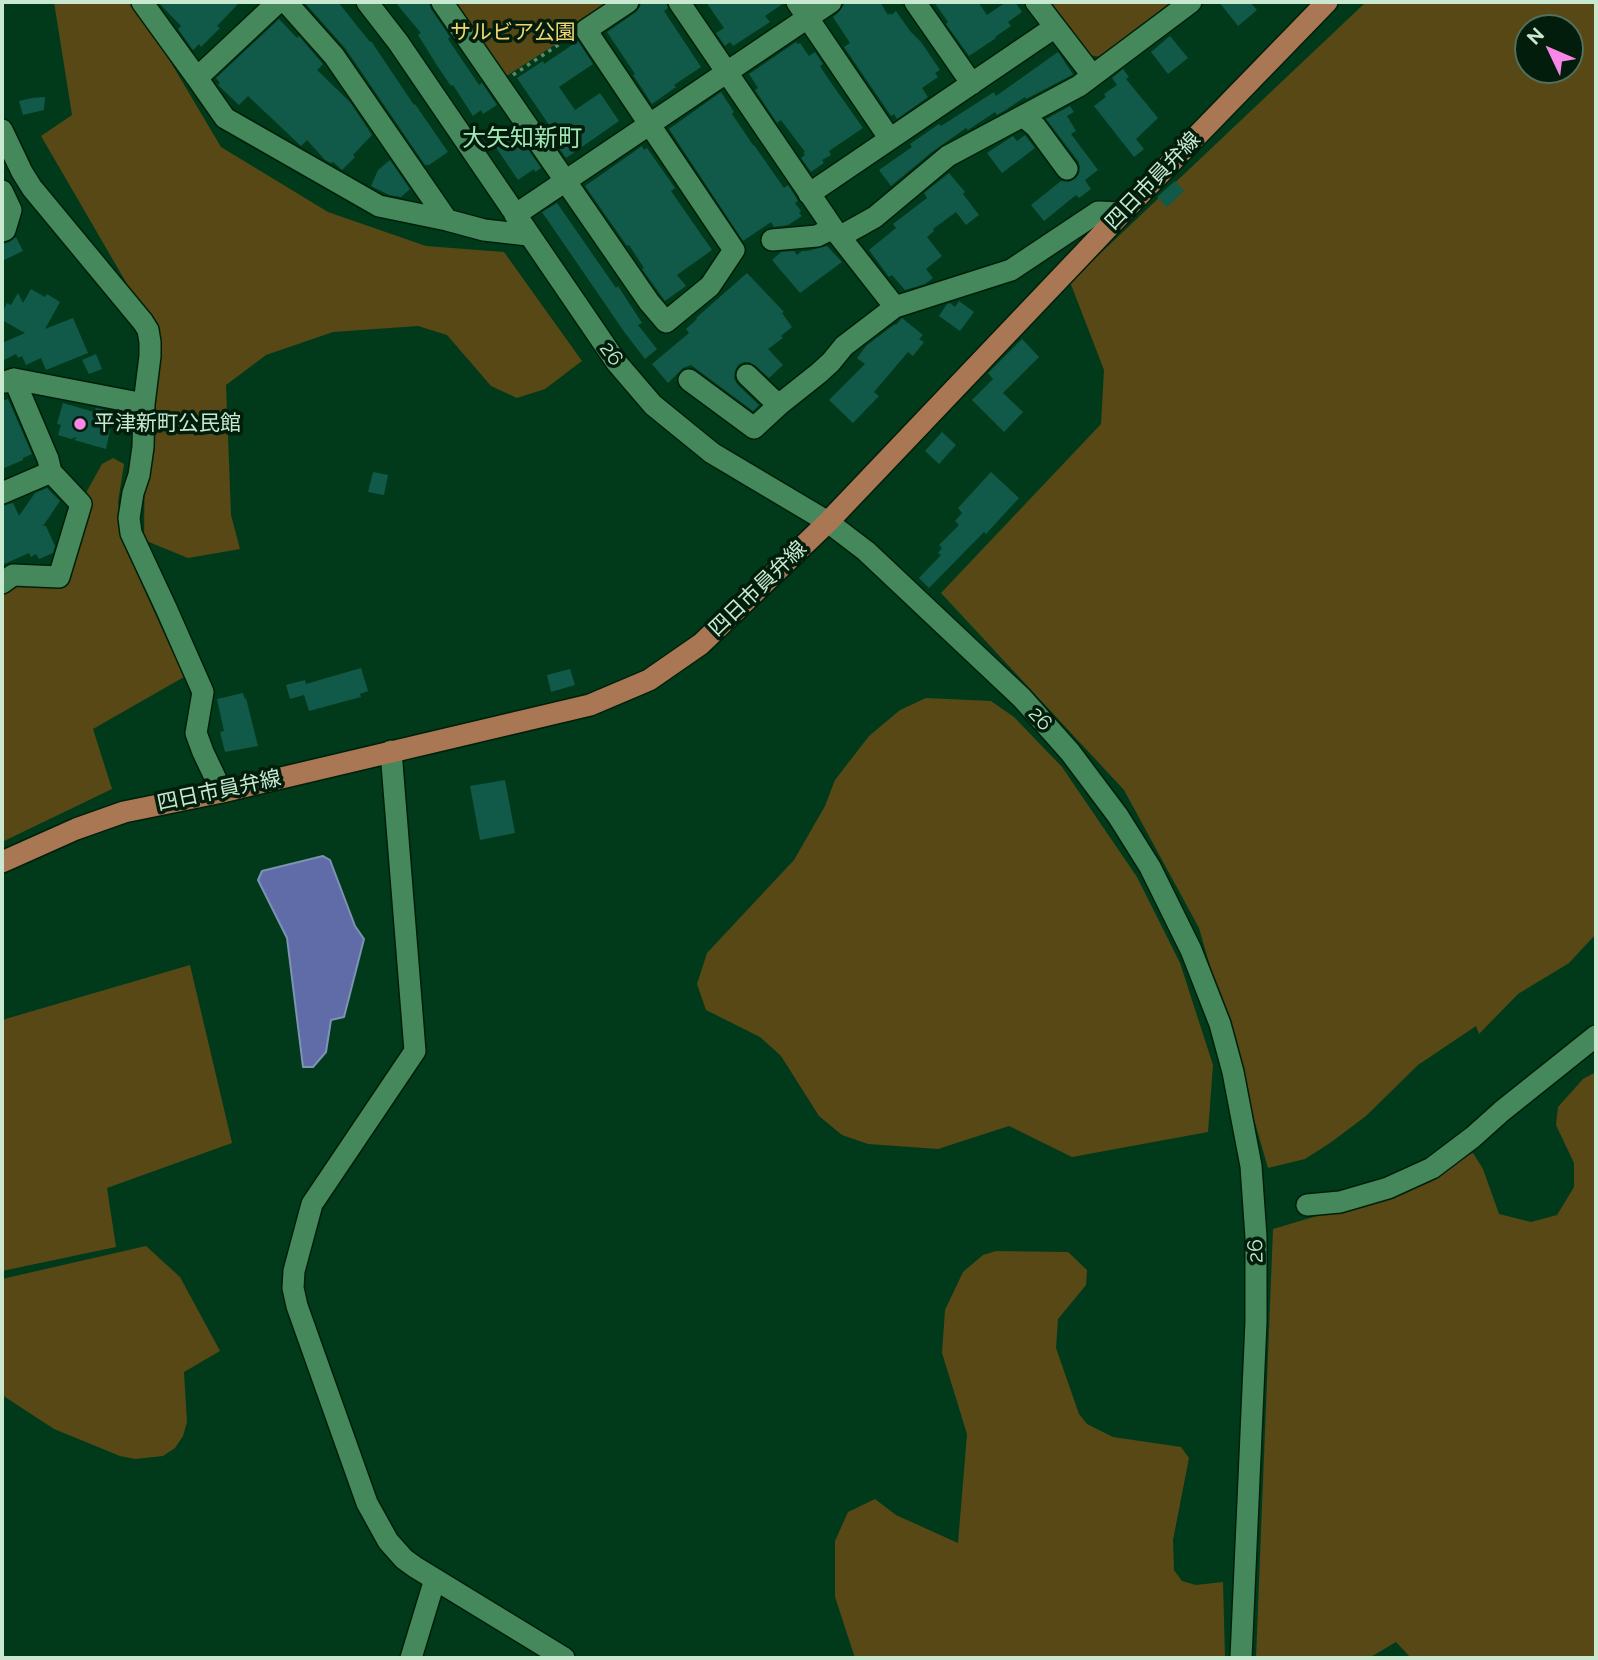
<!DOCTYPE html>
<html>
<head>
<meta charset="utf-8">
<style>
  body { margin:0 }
  #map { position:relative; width:1598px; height:1660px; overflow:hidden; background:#013a1b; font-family:Raleway,sans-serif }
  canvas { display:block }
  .frame { position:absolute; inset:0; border:4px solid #c8e9d0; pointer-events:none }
  .north { position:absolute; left:1514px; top:14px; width:70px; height:70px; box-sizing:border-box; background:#021d0c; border:2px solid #516f5a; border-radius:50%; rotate:314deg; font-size:19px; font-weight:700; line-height:28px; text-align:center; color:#c8e9d0 }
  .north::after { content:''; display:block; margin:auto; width:24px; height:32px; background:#f987e8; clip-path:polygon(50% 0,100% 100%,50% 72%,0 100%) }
</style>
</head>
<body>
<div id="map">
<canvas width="1598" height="1660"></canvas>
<div class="frame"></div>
<div class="north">N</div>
</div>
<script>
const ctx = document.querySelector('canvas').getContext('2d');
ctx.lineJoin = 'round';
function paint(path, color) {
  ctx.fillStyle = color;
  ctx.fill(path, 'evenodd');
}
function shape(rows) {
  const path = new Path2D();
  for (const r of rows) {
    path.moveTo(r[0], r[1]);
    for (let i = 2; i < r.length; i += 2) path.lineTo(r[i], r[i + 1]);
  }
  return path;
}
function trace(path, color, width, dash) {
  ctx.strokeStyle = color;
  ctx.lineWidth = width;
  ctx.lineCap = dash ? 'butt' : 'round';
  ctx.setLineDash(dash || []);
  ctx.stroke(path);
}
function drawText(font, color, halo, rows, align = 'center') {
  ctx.font = font + ' Raleway,"Noto Sans JP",sans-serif';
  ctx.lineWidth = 7;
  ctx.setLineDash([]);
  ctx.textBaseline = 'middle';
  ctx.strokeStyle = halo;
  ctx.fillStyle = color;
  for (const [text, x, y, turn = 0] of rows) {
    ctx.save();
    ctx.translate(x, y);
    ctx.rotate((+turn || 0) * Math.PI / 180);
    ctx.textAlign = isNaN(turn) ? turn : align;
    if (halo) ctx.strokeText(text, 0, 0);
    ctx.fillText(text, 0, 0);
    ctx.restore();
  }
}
const green = shape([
  [54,2,135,2,221,147,328,212,426,246,504,252,582,361,545,389,517,398,491,386,447,335,418,326,333,332,266,355,226,385,231,515,240,549,188,558,144,540,146,339,127,284,41,136,72,115],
  [453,2,605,2,610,9,505,77],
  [1045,2,1173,2,1102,57,1087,55],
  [1366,2,1596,2,1596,934,1569,963,1518,994,1479,1034,1476,1026,1418,1065,1366,1116,1330,1143,1305,1159,1268,1168,1199,928,1124,790,941,593,1101,424,1104,370,1070,282],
  [1528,28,1570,28,1570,70,1528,70],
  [113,458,124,464,118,502,122,541,184,677,93,729,112,789,2,842,2,595,17,587,64,583,87,491,102,464],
  [926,698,991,701,1014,717,1062,767,1137,877,1180,963,1213,1065,1208,1132,1072,1157,1009,1126,938,1149,868,1144,842,1135,819,1116,781,1056,760,1037,706,1010,697,984,707,953,794,860,825,806,835,780,869,736,900,710],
  [190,965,232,1143,107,1188,116,1247,2,1271,2,1020],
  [1596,1072,1596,1658,1411,1658,1396,1642,1369,1658,1256,1658,1273,1229,1327,1213,1442,1168,1473,1153,1483,1169,1499,1214,1531,1222,1557,1215,1574,1187,1574,1163,1556,1125,1558,1107,1583,1079],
  [146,1246,180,1277,220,1351,184,1372,187,1422,183,1436,175,1448,163,1456,135,1459,120,1456,54,1429,2,1395,2,1279],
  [996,1251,1068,1252,1087,1270,1086,1285,1058,1319,1056,1348,1079,1414,1087,1424,1113,1437,1181,1447,1189,1458,1173,1540,1174,1570,1182,1581,1196,1585,1223,1582,1225,1658,855,1658,835,1597,835,1541,848,1512,875,1499,896,1515,958,1543,967,1434,942,1353,945,1310,963,1272,983,1255]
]);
const water = shape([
  [323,856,330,860,355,926,364,939,344,1017,331,1020,326,1052,313,1067,303,1067,287,938,258,880,262,871,323,856]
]);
const building = shape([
  [158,2,240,2,217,26,220,28,201,47,199,44,193,50,178,29,181,26],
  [304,2,338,2,370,42,371,41,414,105,415,104,448,152,429,165,425,165,345,48],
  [395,2,429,2,431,9,450,37,448,39,479,85,482,83,497,105,483,114,481,110,473,116,453,85,451,86,438,67,418,35,421,33],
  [641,2,666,2,668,8,664,11,701,67,674,85,676,87,652,104,633,75,635,74,607,32,636,12,640,7],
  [706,2,784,2,784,3,765,16,770,22,733,46,730,42,725,46,716,33,724,28],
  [847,2,880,2,888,15,890,13,891,15,896,11,910,31,921,42,940,70,935,73,938,77,922,88,928,97,897,119,894,114,891,116,844,47,850,43,833,17,839,12,844,4],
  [934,2,978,2,987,15,1006,2,1015,2,1022,12,1008,22,1011,26,995,37,996,38,969,56,946,24,948,22],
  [1219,2,1250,2,1257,10,1238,26],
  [279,19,297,38,299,36,323,64,317,70,350,102,372,135,353,155,355,157,342,170,333,162,331,163,325,160,307,140,301,146,248,96,239,105,218,85,220,83,216,78],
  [1170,36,1188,58,1168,74,1151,52],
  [578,41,593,64,559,87,575,110,600,93,619,121,566,158,554,141,558,138,517,78,543,61,544,64],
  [796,42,798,44,800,43,809,56,815,52,823,64,820,66,827,77,863,128,829,151,831,155,822,160,824,163,811,172,801,158,805,155,803,153,805,152,781,120,777,123,755,90,758,88,749,74],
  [1058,52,1073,74,1072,75,1026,99,1025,97,1004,111,997,115,995,112,968,130,966,128,932,152,891,186,879,170,912,147,910,144,939,124,941,126,994,92,996,96],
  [1123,69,1129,77,1126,79,1158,118,1136,139,1144,149,1134,157,1094,106,1106,97,1104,94,1117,85,1112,78],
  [721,92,734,112,732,114,753,145,754,145,784,188,788,185,797,199,798,201,795,203,801,211,799,213,802,216,788,225,774,227,771,222,743,241,669,129],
  [45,97,44,110,23,115,19,101,32,98],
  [1070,106,1074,112,1067,116,1076,131,1071,134,1098,170,1085,180,1091,189,1079,198,1076,195,1044,221,1031,205,1061,181,1069,182,1075,179,1079,174,1080,167,1078,161,1046,119],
  [514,129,541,168,535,172,534,169,518,180,493,143],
  [1025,135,1035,148,1002,173,987,153,1013,136,1017,141],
  [642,146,644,150,647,148,675,188,671,191,712,250,677,275,686,286,665,301,642,269,644,268,629,245,627,246,585,186],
  [390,160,410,189,401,197,389,195,371,186,378,170],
  [949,173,965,192,963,194,979,215,966,225,956,212,933,229,934,231,927,237,942,256,926,269,933,278,925,284,905,290,892,275,889,277,869,250,896,228,893,224,927,198,924,193],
  [1175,181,1184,191,1167,207,1157,197],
  [557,203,616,288,618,286,642,323,638,325,657,349,645,359,625,333,542,212],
  [16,237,23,251,2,261,2,244,9,242],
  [827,246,842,262,800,293,772,260,781,252,794,251,797,255,802,251,807,251],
  [747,273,784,312,782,313,792,327,781,336,783,338,768,349,783,365,769,378,756,366,749,362,744,362,738,365,735,371,734,378,737,384,759,405,753,411,691,365,683,368,668,383,652,364,689,333,686,329,697,319,696,318],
  [31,289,45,297,47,294,60,302,45,329,73,318,88,353,46,370,41,358,26,365,22,356,18,358,16,354,2,361,2,343,25,333,2,320,2,313,7,303,11,305,18,293,23,303],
  [959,301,974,312,960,331,939,316,947,304,950,303,955,307],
  [902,318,923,335,919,339,924,342,913,356,908,352,874,392,879,396,853,423,829,400,865,364,857,358,867,345,895,324,896,325],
  [1022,339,1039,357,1003,393,1023,412,1004,432,972,400,993,379,988,373],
  [96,354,102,369,89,374,82,360],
  [8,399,32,454,23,458,23,460,2,469,2,401],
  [63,403,94,412,96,408,105,410,100,428,110,430,106,449,74,440,77,437,71,439,58,435,61,425,57,424],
  [942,432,956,445,939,464,925,451],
  [373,472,388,475,384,495,368,492],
  [991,472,1019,498,986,534,984,532,929,588,919,578,941,555,938,553,942,548,939,545,959,525,955,521,962,513,958,508],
  [47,488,60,501,43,526,46,526,55,546,53,553,39,559,36,554,31,557,29,553,2,565,2,506,13,503,19,516,35,493],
  [361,668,368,691,360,694,361,697,309,711,304,695,290,699,286,685,305,680,306,684],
  [570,669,575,685,551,692,547,675],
  [243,693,245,699,246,698,258,746,225,752,220,732,224,731,217,699],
  [505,780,515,833,480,840,470,786]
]);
const path = shape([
  [513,75,570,37]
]);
const minor = shape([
  [142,2,197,78],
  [278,2,197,78,225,118,379,206,447,220,484,230,528,235],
  [286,2,334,56,447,220],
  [367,2,398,42,617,363,653,405,712,453,828,522,866,551,1022,698,1070,752,1118,816,1150,867,1191,950,1220,1024,1233,1072,1251,1166,1256,1237,1256,1322,1241,1658],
  [442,2,649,302,666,322,710,286,734,250,586,30,628,2],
  [679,2,833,228,895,307,1011,270,1098,212,1122,213],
  [797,2,890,139],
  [915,2,972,84],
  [1036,2,1092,75],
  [1023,116,1036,127,1067,169],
  [2,130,22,172,32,188,143,322,148,330,150,342,150,356,144,404,143,447,139,475,133,493,129,518,131,533,166,608,203,692,196,733,203,752,222,792],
  [2,191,11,210,5,230,2,231],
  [809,194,1055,27],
  [515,215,831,2],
  [841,236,875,217,948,156,1079,86,1191,2],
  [772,240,817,236,833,228],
  [747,375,772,399,780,404],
  [689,380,754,428,780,404,819,373,831,362,844,346,895,307],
  [5,382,14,379,144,404],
  [2,493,51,472,48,459,14,379],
  [2,583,13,575,59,577,81,504,51,472],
  [391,751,415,1051,312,1204,294,1271,293,1288,297,1306,367,1503,388,1541,404,1559,415,1567,564,1658],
  [1307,1205,1340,1202,1388,1188,1432,1168,1473,1137,1502,1111,1596,1036],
  [411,1658,435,1579]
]);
const major = shape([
  [2,862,76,829,124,812,222,792,590,705,649,680,701,644,828,522,1122,213,1327,2]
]);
const markers = [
  [80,424,7,"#f987e8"]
];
const parkNames = [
  ["サルビア公園",513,33]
];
const streetNames = [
  ["四日市員弁線",1153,181,-46],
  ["26",611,354,54],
  ["四日市員弁線",758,589,-44],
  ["26",1040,719,48],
  ["四日市員弁線",219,791,-12],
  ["26",1256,1251,-91]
];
const poiNames = [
  ["平津新町公民館",94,424]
];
const quarterNames = [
  ["大矢知新町",522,139]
];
paint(green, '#574816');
paint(water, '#5f6ca7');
trace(water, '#7e92b3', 2);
paint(building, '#115a49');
trace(minor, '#001f09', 24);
trace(major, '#001f09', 24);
trace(path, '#5b896c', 3.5, [3.5, 5]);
trace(minor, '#45885b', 21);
trace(major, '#a75', 21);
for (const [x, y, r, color] of markers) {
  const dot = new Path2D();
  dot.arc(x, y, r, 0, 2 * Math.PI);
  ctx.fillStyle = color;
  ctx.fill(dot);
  trace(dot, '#021d0c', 2.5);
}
drawText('21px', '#f2d472', '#021d0c', parkNames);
drawText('21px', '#c8e9d0', '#021d0c', streetNames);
drawText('21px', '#c8e9d0', '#021d0c', poiNames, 'left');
drawText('24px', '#a1e6b5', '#021d0c', quarterNames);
</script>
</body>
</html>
